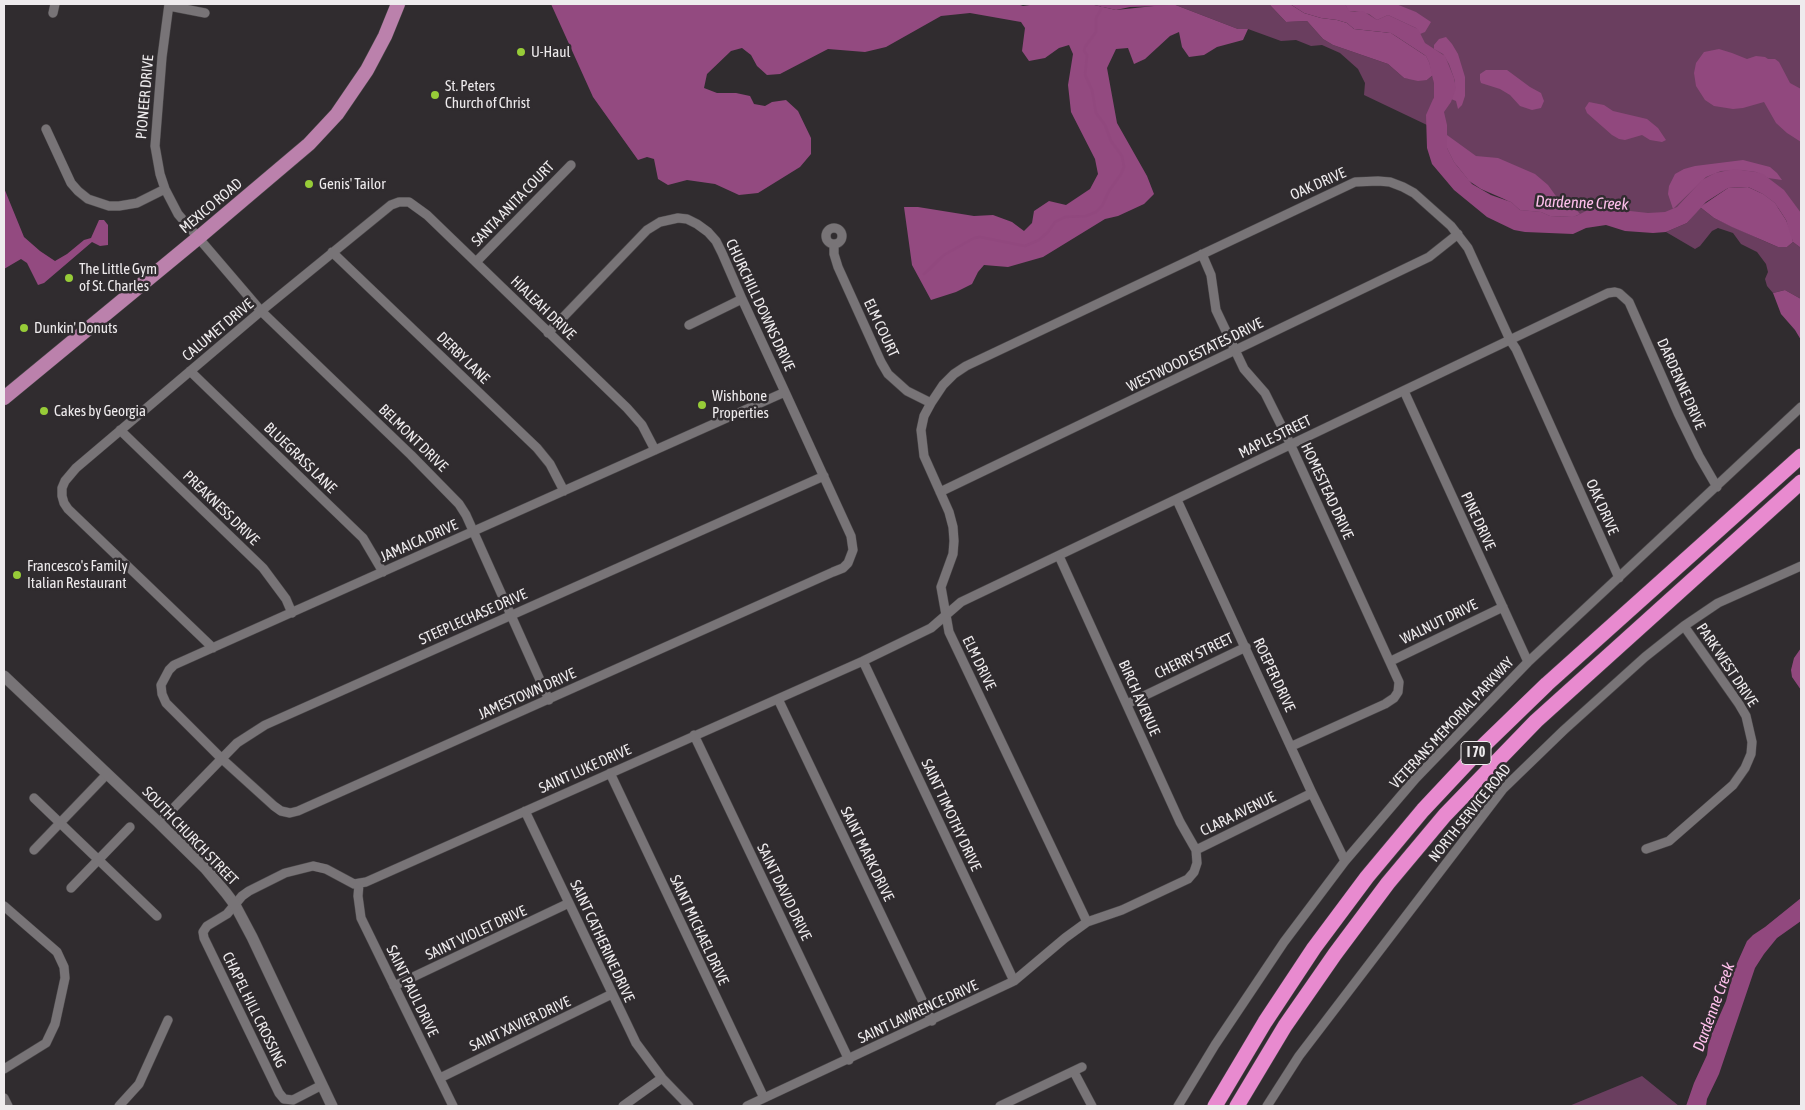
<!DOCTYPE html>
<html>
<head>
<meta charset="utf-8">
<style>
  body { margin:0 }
  #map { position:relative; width:1805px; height:1110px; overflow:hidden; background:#302c2f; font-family:"Asap Condensed",sans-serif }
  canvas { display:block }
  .frame { position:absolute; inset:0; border:5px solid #eeebed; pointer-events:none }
</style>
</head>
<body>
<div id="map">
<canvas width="1805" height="1110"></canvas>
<div class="frame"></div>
</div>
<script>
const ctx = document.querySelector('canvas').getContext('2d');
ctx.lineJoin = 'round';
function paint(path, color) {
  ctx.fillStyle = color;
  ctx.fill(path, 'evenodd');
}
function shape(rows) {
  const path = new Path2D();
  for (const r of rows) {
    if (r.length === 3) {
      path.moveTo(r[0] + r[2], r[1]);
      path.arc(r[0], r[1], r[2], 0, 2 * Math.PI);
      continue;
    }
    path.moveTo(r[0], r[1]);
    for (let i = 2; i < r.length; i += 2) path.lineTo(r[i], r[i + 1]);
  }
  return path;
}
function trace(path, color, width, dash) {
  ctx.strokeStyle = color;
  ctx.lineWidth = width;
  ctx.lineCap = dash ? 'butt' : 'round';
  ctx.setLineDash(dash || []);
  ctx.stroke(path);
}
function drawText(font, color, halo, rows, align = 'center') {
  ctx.font = font + ' "Asap Condensed",sans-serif';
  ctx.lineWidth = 5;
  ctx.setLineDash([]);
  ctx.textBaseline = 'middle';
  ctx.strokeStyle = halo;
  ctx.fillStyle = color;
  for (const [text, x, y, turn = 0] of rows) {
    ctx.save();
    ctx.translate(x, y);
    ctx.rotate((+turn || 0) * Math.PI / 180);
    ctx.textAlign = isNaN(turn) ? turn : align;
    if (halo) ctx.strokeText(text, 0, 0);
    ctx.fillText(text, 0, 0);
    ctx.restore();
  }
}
const green = shape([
  [1173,4,1269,4,1286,22,1307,21,1323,39,1333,45,1388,64,1404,78,1427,80,1433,75,1435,93,1427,125,1364,95,1365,83,1358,69,1340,53,1322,45,1311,46,1296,40,1281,41,1248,29,1238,29],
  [1313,4,1801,4,1801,227,1744,179,1677,216,1537,222,1442,155,1442,98,1421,45],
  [1700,207,1714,218,1764,241,1778,247,1787,247,1793,242,1801,248,1801,299,1785,290,1773,293,1767,286,1765,279,1768,272,1766,264,1757,252,1741,244,1733,233,1718,228,1712,231,1700,246,1695,249,1666,232,1687,223],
  [1642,1076,1679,1106,1569,1106]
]);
const forest = shape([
  [551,4,1017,4,1023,6,1037,4,1090,4,1116,10,1173,4,1238,29,1248,29,1243,40,1217,47,1204,55,1189,57,1182,47,1179,32,1170,36,1145,59,1134,64,1128,48,1116,49,1107,68,1117,123,1147,176,1154,194,1144,204,1118,216,1105,219,1043,257,1008,267,984,265,978,272,972,284,956,292,931,300,912,265,904,207,918,207,974,216,993,215,1012,222,1024,231,1032,223,1034,211,1049,201,1066,205,1090,189,1098,174,1095,159,1071,112,1068,85,1073,54,1069,45,1059,48,1045,58,1029,61,1022,51,1025,28,1021,22,970,13,941,16,886,47,865,52,828,49,780,74,767,75,757,66,751,55,742,48,731,51,707,74,704,88,717,93,736,93,750,96,754,104,765,106,772,102,786,100,798,111,811,138,811,154,800,167,758,193,739,195,715,184,687,180,668,185,658,179,654,159,647,157,638,160,593,97],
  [1269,4,1290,4,1304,13,1321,18,1337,20,1347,23,1354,29,1391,33,1426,56,1429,62,1433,75,1427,80,1418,81,1404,78,1388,64,1333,45,1323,39,1307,21,1286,22],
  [1345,4,1396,4,1416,12,1431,22,1425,32,1420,34,1416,28,1388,15,1377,20,1369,14,1355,11,1349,12],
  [1446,37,1452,44,1458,54,1465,77,1465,96,1462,105,1458,109,1456,101,1451,99,1453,94,1455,81,1449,64,1443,54,1434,49,1434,45,1439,39],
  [1486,70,1507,70,1530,87,1541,93,1544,101,1541,108,1532,110,1520,106,1510,95,1500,89,1481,83,1480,80,1480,74],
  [1447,135,1476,156,1498,158,1535,174,1548,185,1558,199,1564,204,1574,207,1580,214,1573,217,1550,216,1541,212,1520,210,1511,202,1481,189,1469,181,1454,162,1447,148],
  [1743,160,1770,167,1777,173,1782,180,1768,178,1756,172,1740,170,1721,171,1706,177,1673,209,1668,194,1669,186,1675,174,1684,169,1695,166],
  [1748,187,1763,194,1775,203,1786,220,1792,234,1793,242,1787,247,1778,247,1732,227,1714,218,1700,207,1728,188],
  [4,188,24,237,40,251,55,261,67,254,84,240,91,238,99,220,104,220,108,225,108,245,100,246,92,242,44,283,38,285,27,263,21,259,4,269],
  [1785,290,1801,299,1801,340,1795,330,1781,314,1773,293]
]);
const water = shape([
  [1090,4,1172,4,1163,6,1130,7,1116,10],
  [1290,4,1345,4,1350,12,1363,11,1377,20,1388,15,1418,29,1425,43,1445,56,1454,78,1456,88,1451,102,1444,112,1447,125,1447,148,1454,162,1472,184,1491,195,1511,202,1520,210,1541,212,1550,216,1567,217,1576,216,1594,207,1648,213,1665,212,1677,207,1702,180,1715,173,1734,169,1756,172,1763,174,1784,190,1801,213,1801,248,1793,242,1786,220,1775,203,1763,194,1748,187,1728,188,1706,202,1687,223,1666,232,1653,233,1625,231,1606,225,1586,228,1573,234,1525,232,1514,230,1487,217,1454,190,1432,164,1427,148,1426,115,1434,97,1434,84,1429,62,1426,56,1391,33,1354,29,1347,23,1337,20,1321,18,1304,13],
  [1719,49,1732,53,1747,59,1756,56,1765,57,1768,59,1775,59,1779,62,1790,83,1801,89,1801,142,1787,133,1776,123,1764,102,1743,108,1733,109,1714,106,1705,100,1696,86,1694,73,1696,63,1704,52],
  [1589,102,1604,105,1613,111,1647,119,1658,128,1666,140,1662,142,1650,140,1642,135,1625,140,1619,139,1612,135,1587,113,1585,108],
  [1801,648,1801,690,1792,677,1791,670,1794,658],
  [1801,898,1801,921,1777,938,1764,954,1755,968,1719,1074,1707,1099,1706,1106,1686,1106,1694,1083,1707,1055,1709,1040,1726,1001,1734,970,1747,941,1753,935,1765,927]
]);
const stream = shape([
  [924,274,944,255,974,238,980,237,1025,246,1039,240,1048,232,1055,222,1065,217,1086,216,1096,212,1102,206,1109,191,1121,174,1124,167,1122,156,1111,141,1105,125,1096,113,1092,90,1085,75,1087,55,1084,51,1085,47,1096,32,1096,18,1104,4]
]);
const minor = shape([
  [169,4,162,57,155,146,160,174,165,189,178,214,261,311,411,455,459,504,466,515,549,700],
  [169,6,205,13],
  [53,13,55,4],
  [46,129,71,183,78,191,88,199,109,206,119,206,137,203,165,189],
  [834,236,8],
  [834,244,834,254,838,267,881,362,888,374,907,391,931,403],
  [332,252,537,448,550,464,564,491],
  [1202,254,1211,275,1216,310,1244,369,1265,393,1287,437,1399,682,1398,692,1394,698,1385,704,1292,746],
  [476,262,571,165],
  [689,325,742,299],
  [548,333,647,230,660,222,678,218,687,219,697,224,708,232,716,241,722,253,742,299,785,392,851,536,853,550,848,563,843,568,833,572,298,811,290,813,281,811,274,806,221,758,166,703,162,694,161,685,169,670,174,665,785,392],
  [190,371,363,538,383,572],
  [1404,391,1528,662],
  [120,430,263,568,286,599,292,613],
  [940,492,1429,257,1458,234],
  [1177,500,1312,793,1345,861],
  [213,648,68,509,64,503,62,496,62,488,65,481,76,468,261,311,391,205,399,202,409,202,427,215,627,408,642,425,655,450],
  [863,661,1014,981],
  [1391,661,1503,607],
  [778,699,932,1021],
  [1127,704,1246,647],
  [694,735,849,1060],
  [610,773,764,1098],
  [34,798,157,916],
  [525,811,636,1043,662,1078,689,1106],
  [159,823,237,743,265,725,824,476],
  [1646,849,1669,841,1733,785,1745,768,1751,754,1752,742,1746,716,1739,704,1684,626],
  [34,850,107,774],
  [1196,850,1312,793],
  [359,884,358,896,361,918,453,1106],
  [71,888,130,827],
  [4,906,57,952,64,967,65,978,55,1024,46,1043,4,1069],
  [1087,922,949,632,941,587,953,554,954,541,953,527,949,512,924,456,921,430,924,416,931,403,943,385,954,374,966,366,1355,182,1378,181,1390,182,1403,187,1414,193,1451,226,1468,248,1510,340,1516,349,1619,578],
  [394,986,569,903],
  [1074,1072,1092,1106],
  [440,1078,612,994],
  [322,1085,293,1100,284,1099,279,1093,204,938,203,932,207,926,227,914,242,896,249,891,285,873,313,866,326,869,354,884,366,882,863,661,931,628,961,602,1608,293,1615,292,1619,293,1629,302,1678,413,1699,456,1717,487],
  [4,1098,8,1106],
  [119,1106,139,1084,168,1020],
  [623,1106,662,1078],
  [747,1106,1014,981,1065,938,1087,922,1122,910,1188,879,1194,872,1197,863,1196,850,1180,822,1059,556],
  [1000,1106,1082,1067],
  [1178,1106,1215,1045,1284,942,1345,861,1416,778,1528,662,1801,407],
  [1267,1106,1299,1056,1503,789,1564,730,1645,657,1684,626,1718,603,1801,566]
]);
const tertiary = shape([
  [4,676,159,823,205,868,226,893,235,905,252,937,332,1106]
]);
const primary = shape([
  [4,398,198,238,309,144,337,114,367,70,385,36,398,4]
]);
const motorway = shape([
  [1215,1106,1265,1022,1314,948,1367,877,1423,810,1483,746,1547,684,1801,456],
  [1237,1106,1285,1026,1335,954,1388,883,1445,815,1536,721,1801,482]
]);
const markers = [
  [521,52,5,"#97cc38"],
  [435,95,5,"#97cc38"],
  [309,184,5,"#97cc38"],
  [69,278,5,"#97cc38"],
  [24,328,5,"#97cc38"],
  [702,405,5,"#97cc38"],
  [44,411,5,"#97cc38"],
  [17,575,5,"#97cc38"]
];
const shields = [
  [1476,753,30]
];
const shieldNames = [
  ["I 70",1476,753]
];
const poiNames = [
  ["U-Haul",531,52],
  ["St. Peters",445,86],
  ["Church of Christ",445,103],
  ["Genis' Tailor",319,184],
  ["The Little Gym",79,269],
  ["of St. Charles",79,286],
  ["Dunkin' Donuts",34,328],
  ["Wishbone",712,396],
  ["Properties",712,413],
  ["Cakes by Georgia",54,411],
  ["Francesco's Family",27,566],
  ["Italian Restaurant",27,583]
];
const streetNames = [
  ["PIONEER DRIVE",145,97,-85],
  ["OAK DRIVE",1318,184,-24],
  ["SANTA ANITA COURT",513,204,-46],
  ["MEXICO ROAD",211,206,-40],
  ["CHURCHILL DOWNS DRIVE",760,305,65],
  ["HIALEAH DRIVE",543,308,44],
  ["ELM COURT",881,328,65],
  ["CALUMET DRIVE",218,330,-40],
  ["WESTWOOD ESTATES DRIVE",1195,355,-26],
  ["DERBY LANE",463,358,44],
  ["DARDENNE DRIVE",1681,384,66],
  ["MAPLE STREET",1275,437,-26],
  ["BELMONT DRIVE",413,438,44],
  ["BLUEGRASS LANE",300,458,44],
  ["HOMESTEAD DRIVE",1327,491,65],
  ["OAK DRIVE",1602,507,66],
  ["PREAKNESS DRIVE",221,508,44],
  ["PINE DRIVE",1478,521,65],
  ["JAMAICA DRIVE",419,541,-24],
  ["STEEPLECHASE DRIVE",473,617,-24],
  ["WALNUT DRIVE",1439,622,-26],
  ["CHERRY STREET",1194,656,-26],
  ["ELM DRIVE",979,663,64],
  ["PARK WEST DRIVE",1727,665,56],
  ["ROEPER DRIVE",1274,675,65],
  ["JAMESTOWN DRIVE",527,694,-24],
  ["BIRCH AVENUE",1139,698,66],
  ["VETERANS MEMORIAL PARKWAY",1452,723,-47],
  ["SAINT LUKE DRIVE",585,769,-24],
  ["NORTH SERVICE ROAD",1470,813,-51],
  ["CLARA AVENUE",1238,814,-26],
  ["SAINT TIMOTHY DRIVE",951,815,65],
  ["SOUTH CHURCH STREET",190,836,46],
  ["SAINT MARK DRIVE",867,854,64],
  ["SAINT DAVID DRIVE",784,892,64],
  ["SAINT MICHAEL DRIVE",699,930,65],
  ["SAINT VIOLET DRIVE",476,933,-25],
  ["SAINT CATHERINE DRIVE",602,941,65],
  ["SAINT PAUL DRIVE",412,991,64],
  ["CHAPEL HILL CROSSING",254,1010,64],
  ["SAINT LAWRENCE DRIVE",918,1012,-25],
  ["SAINT XAVIER DRIVE",520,1024,-25]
];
const waterNames = [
  ["Dardenne Creek",1582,203,2],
  ["Dardenne Creek",1714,1007,-70]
];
paint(green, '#6a3e5f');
paint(forest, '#934a80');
paint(water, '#91487e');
trace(stream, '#91487e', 2.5);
trace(minor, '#4b484a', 10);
trace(tertiary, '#4b484a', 12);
trace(primary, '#4b484a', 15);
trace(motorway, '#4b484a', 16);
trace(minor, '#787477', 9);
trace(tertiary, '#787477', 11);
trace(primary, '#bb81ac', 14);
trace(motorway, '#e88acf', 15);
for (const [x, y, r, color] of markers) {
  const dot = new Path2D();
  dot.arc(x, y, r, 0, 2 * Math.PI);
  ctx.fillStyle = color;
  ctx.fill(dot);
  trace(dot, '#302c2f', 2);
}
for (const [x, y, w] of shields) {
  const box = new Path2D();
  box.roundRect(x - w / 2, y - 11.5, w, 23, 4);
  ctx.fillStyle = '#302c2f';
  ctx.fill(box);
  trace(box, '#eeebed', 1);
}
drawText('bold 14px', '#eeebed', null, shieldNames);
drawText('15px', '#eeebed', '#302c2f', poiNames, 'left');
drawText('15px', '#eeebed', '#302c2f', streetNames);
drawText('italic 16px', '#ffc0ec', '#302c2f', waterNames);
</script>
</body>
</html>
